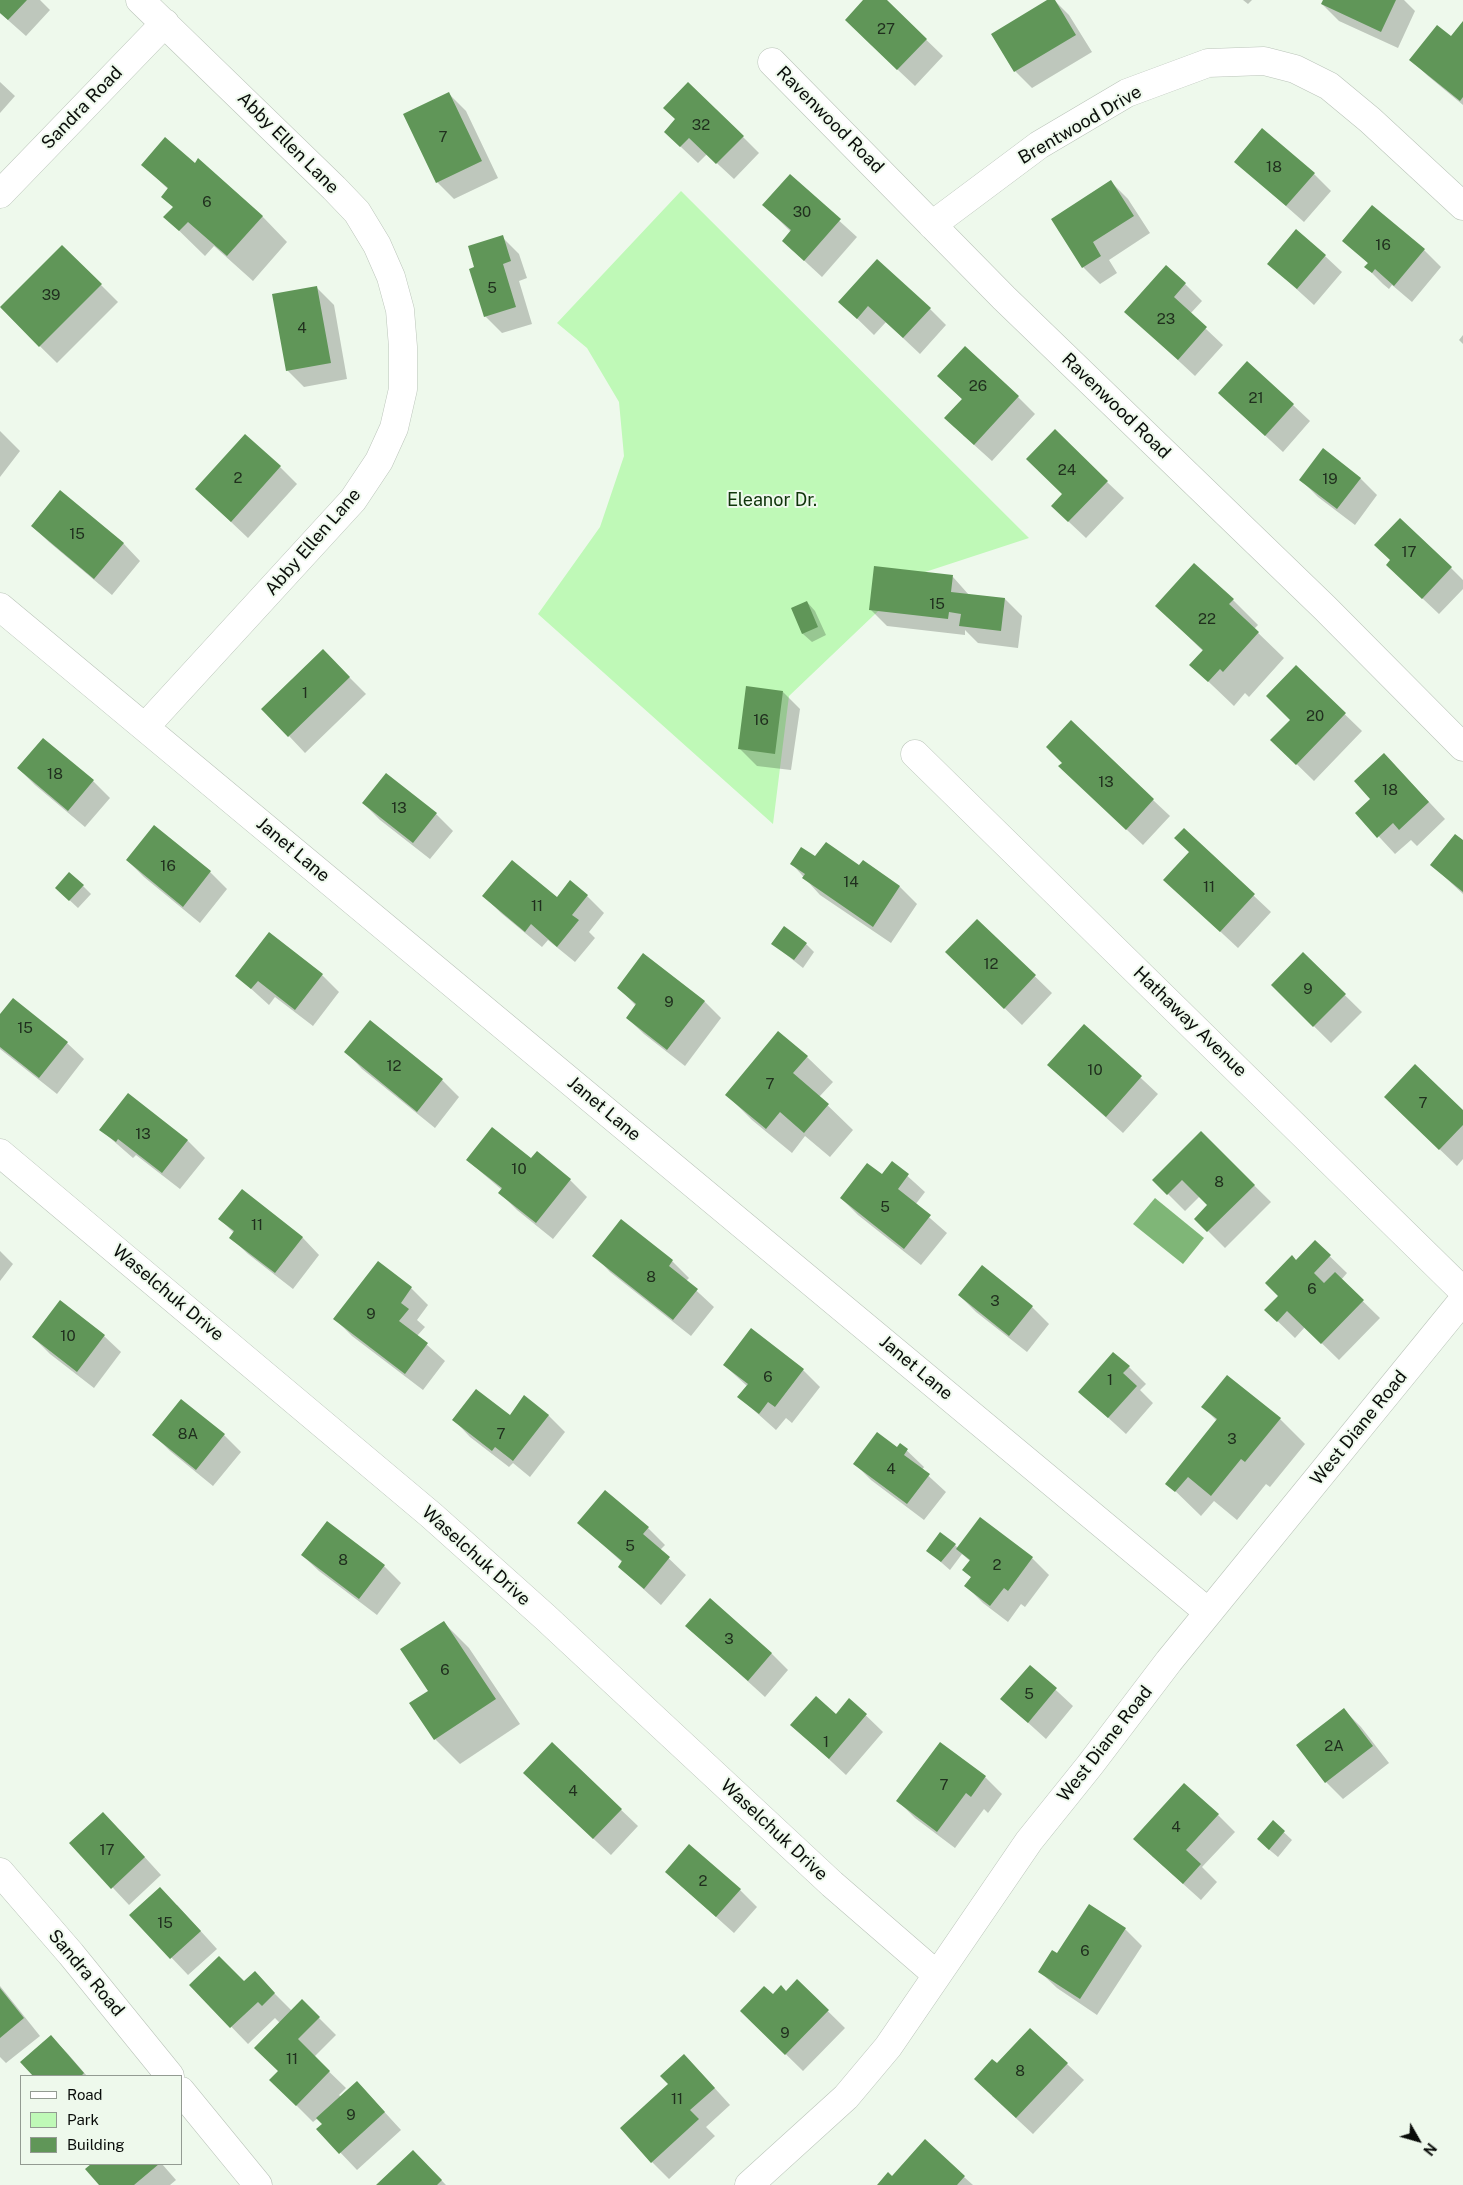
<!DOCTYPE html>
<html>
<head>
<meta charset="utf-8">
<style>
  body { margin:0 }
  #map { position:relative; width:1463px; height:2185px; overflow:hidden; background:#eef9ec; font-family:"Public Sans",sans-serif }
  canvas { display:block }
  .legend { position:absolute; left:20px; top:2075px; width:162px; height:90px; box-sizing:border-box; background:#eef9ec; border:1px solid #939b92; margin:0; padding:6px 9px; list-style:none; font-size:15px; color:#0a0d0a }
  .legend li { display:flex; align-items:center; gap:10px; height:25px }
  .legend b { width:25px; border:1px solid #939b92 }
  .north { position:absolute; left:1393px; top:2115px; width:50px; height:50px; -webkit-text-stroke:4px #eef9ec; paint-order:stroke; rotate:128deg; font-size:14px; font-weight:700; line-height:20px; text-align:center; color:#0a0d0a }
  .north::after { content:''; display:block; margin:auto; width:18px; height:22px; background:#0a0d0a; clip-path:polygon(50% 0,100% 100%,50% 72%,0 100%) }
</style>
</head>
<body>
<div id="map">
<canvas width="1463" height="2185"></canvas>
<ul class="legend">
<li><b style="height:6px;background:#fff"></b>Road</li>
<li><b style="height:14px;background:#bff9b7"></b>Park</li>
<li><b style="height:14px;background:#609658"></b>Building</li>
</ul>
<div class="north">N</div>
</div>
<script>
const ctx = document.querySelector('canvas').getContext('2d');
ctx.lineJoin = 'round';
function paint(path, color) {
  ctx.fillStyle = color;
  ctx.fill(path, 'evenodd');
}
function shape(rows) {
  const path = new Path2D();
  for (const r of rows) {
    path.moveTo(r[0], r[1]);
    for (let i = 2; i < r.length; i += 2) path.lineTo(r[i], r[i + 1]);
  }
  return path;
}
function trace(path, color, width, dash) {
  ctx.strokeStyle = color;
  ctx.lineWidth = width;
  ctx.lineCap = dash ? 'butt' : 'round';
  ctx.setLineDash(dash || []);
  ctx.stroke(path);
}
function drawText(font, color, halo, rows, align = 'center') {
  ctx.font = font + ' "Public Sans",sans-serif';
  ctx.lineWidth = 4;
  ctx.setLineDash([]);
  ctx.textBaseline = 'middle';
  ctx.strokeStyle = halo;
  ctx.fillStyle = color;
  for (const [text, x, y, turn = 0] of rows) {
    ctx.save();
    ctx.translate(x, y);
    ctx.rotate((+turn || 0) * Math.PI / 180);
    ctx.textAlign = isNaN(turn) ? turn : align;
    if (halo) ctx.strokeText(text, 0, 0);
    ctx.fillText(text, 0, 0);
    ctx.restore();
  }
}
const green = shape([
  [681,191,1029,538,916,575,789,696,773,824,538,614,600,527,624,456,619,402,587,348,557,323]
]);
const water = shape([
  [1155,1198,1204,1238,1183,1264,1133,1224]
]);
const shadow = shape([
  [0,0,40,0,50,10,26,36,0,13],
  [865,0,885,0,943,56,915,86,863,37],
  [1049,0,1054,0,1069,15,1092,52,1032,88,1015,71,992,35],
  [1243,0,1252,0,1248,4],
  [1324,0,1404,0,1415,11,1398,48,1339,21,1322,4],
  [1463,23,1463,105,1428,76,1411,60,1451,38],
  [0,82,15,96,0,113],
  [449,94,466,111,498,178,454,199,437,182],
  [665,132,743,137,759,153,734,179,707,154,698,163],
  [1236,162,1314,174,1331,191,1304,222],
  [143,165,195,165,262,216,287,242,253,281,214,246,205,256,165,217,174,208,169,190],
  [790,176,857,237,822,277,783,241,791,232,764,205],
  [1111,182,1128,199,1150,233,1109,260,1117,273,1100,284,1083,267],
  [502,237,519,254,527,278,519,281,532,324,502,333,485,316,476,268],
  [1344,240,1424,250,1441,267,1412,302,1392,285,1389,289,1383,284,1366,267,1369,264],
  [62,246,118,302,57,363,1,308],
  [1325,256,1342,272,1314,305,1269,264],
  [1185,284,1202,301,1190,314,1223,345,1195,376,1126,312],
  [317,288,334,305,347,379,304,387,287,370],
  [840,302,930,309,946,325,920,354,886,322,874,335],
  [1463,335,1463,344,1459,340],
  [938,376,1018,397,1035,414,992,461,963,435,963,400],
  [1219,393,1293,405,1310,421,1283,452],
  [0,431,20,451,0,477],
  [280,467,297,484,248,538,196,489],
  [1360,478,1377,495,1355,525,1318,497,1301,480],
  [1107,482,1124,498,1086,538,1052,506],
  [60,492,124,544,140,561,112,595,49,542,32,526],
  [1451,568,1463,580,1463,589,1439,614,1404,581],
  [953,577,969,595,1005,599,1022,616,1018,648,978,643,965,630,965,635,887,626,870,609],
  [1233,600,1258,625,1254,629,1284,658,1249,697,1245,693,1234,706,1191,665,1203,651,1157,606],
  [807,602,815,611,826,635,812,642,803,634,792,608],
  [339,667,366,694,305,753,289,736],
  [1296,667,1362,731,1314,781,1272,740,1291,720],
  [783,692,800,709,791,770,757,766,740,749],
  [1384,754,1445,819,1417,846,1411,840,1395,854,1357,813,1372,799],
  [1063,763,1153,800,1170,816,1143,845,1077,783],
  [18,768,93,781,110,798,85,827,35,785],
  [363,803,436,814,453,831,430,859,380,820],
  [154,827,210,872,227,889,200,923,144,877,127,860],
  [1184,830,1271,912,1238,948,1182,896,1190,852],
  [1463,841,1463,894,1432,865],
  [816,858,860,866,863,862,900,887,917,904,891,943,820,895,792,864],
  [83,886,91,894,78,908,65,896],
  [484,896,557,898,587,896,604,913,589,932,595,938,575,962,548,940,542,947,501,913],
  [977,920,1052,993,1022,1025,964,969],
  [269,934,322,975,339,992,313,1026,275,997,269,1005,237,976],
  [773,944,806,944,814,952,803,968],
  [1303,954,1362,1012,1331,1043,1272,985],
  [619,988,704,1001,721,1018,685,1066,644,1034,627,1018,636,1006],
  [0,1016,67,1043,84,1059,57,1094,0,1049],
  [370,1022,442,1080,459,1097,435,1128,362,1069,346,1052],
  [1084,1025,1158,1094,1123,1133,1048,1065],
  [807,1057,833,1082,819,1097,853,1130,830,1157,805,1136,792,1153,752,1120,726,1094],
  [129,1095,188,1141,205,1158,180,1189,136,1155,133,1158,101,1130],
  [1463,1112,1463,1159,1457,1166,1403,1114],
  [1201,1133,1271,1202,1225,1248,1196,1219,1209,1205,1200,1196,1185,1211,1154,1180],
  [537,1153,570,1180,587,1197,553,1239,517,1210,500,1193,502,1190,467,1160,531,1159],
  [893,1163,925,1192,915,1205,947,1233,921,1265,858,1215,841,1198,882,1176],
  [242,1191,303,1238,319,1255,293,1289,248,1254,231,1238,234,1233,220,1219],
  [1315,1242,1347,1273,1341,1280,1380,1318,1339,1360,1305,1327,1295,1338,1266,1310,1280,1296,1296,1261],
  [0,1251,13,1264,0,1281],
  [594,1255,672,1261,689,1278,686,1281,714,1307,691,1336,610,1272],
  [378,1262,411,1288,428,1305,417,1320,425,1327,417,1336,445,1361,423,1390,352,1336,335,1319],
  [982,1267,1032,1307,1049,1324,1027,1352,976,1312,959,1295],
  [751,1330,803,1370,820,1387,792,1423,786,1418,776,1430,739,1397,747,1386,724,1365],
  [104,1336,121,1352,94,1388,50,1354,33,1337],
  [1129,1367,1146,1384,1140,1390,1153,1403,1126,1434,1080,1392],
  [1203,1407,1280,1419,1305,1444,1270,1487,1266,1484,1237,1520,1214,1501,1201,1516,1167,1483,1217,1421],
  [548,1415,565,1432,530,1477,513,1463,509,1467,470,1437,454,1420],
  [154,1435,224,1435,241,1452,213,1486,170,1451],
  [900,1444,924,1467,922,1470,946,1492,924,1520,871,1480,854,1463,897,1448],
  [980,1519,1032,1558,1049,1575,1025,1607,1021,1604,1008,1622,983,1603,966,1586,972,1578,963,1570,970,1561,962,1554,950,1570,928,1551,955,1545,958,1548],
  [327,1522,384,1566,401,1583,377,1615,319,1571,302,1555],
  [579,1523,648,1528,665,1545,660,1550,686,1575,661,1605,619,1567,623,1563],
  [443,1622,469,1648,520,1724,460,1764,435,1739,429,1691],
  [687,1626,771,1653,788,1670,765,1697],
  [1030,1666,1073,1706,1046,1739,1002,1699],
  [850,1700,883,1732,846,1775,792,1725,836,1716],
  [1344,1710,1361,1727,1389,1763,1343,1799,1326,1782],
  [552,1744,638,1826,611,1855,541,1790],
  [985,1777,1002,1794,988,1813,984,1809,955,1848,915,1818,898,1801],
  [1218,1815,1235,1832,1202,1867,1217,1882,1201,1900,1152,1856],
  [1273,1822,1292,1840,1278,1857,1266,1847],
  [120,1830,161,1875,129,1905,71,1843],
  [666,1872,740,1890,757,1907,734,1933],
  [177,1905,217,1949,188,1975,131,1915],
  [1089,1906,1125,1929,1142,1946,1097,2015,1057,1988,1040,1972,1058,1955],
  [797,1981,845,2028,803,2071,759,2028,773,1995,786,1992],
  [244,1983,271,1990,292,2011,302,2001,336,2035,314,2057,346,2088,339,2095,341,2097,357,2082,401,2130,357,2170,318,2129,324,2125,318,2118,313,2122,271,2080,279,2071,280,2023,275,2018,248,2044,191,1985],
  [0,1986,40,2036,6,2063,0,2057],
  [51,2037,68,2054,87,2076,35,2076,22,2062],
  [1067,2064,1084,2080,1033,2134,992,2096,997,2065],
  [701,2073,730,2105,706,2127,715,2136,669,2179,652,2162,669,2084],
  [413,2151,446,2185,378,2185],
  [93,2164,162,2164,176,2180,170,2185,100,2185,87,2169],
  [964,2177,973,2185,878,2185,892,2178]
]);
const building = shape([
  [0,0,27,0,8,20,0,13],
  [863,0,887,0,927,39,897,70,845,20],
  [1047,0,1055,0,1076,35,1014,72,991,34],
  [1323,0,1396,0,1381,32,1321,4],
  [1463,21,1463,97,1460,101,1409,60,1437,25,1451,36],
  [688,82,744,136,716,164,689,138,680,147,664,132,675,119,663,108],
  [449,92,482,161,436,183,403,114],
  [1262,128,1315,173,1286,206,1234,162],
  [165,137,195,163,198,158,263,216,227,256,188,222,179,231,163,217,173,207,161,197,168,188,141,165],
  [790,174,841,219,804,261,782,241,791,230,762,205],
  [1111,180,1134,216,1093,242,1101,256,1082,268,1051,219],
  [1372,205,1425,249,1394,286,1375,269,1372,273,1364,267,1368,263,1342,241],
  [1296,229,1326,255,1297,289,1267,264],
  [503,235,511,261,503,264,516,307,484,317,469,269,474,267,468,246],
  [62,245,102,284,39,347,0,307],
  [877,259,931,308,903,338,868,306,857,319,838,302],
  [1166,265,1186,283,1174,297,1207,327,1178,360,1124,312],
  [317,286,331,363,286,371,272,294],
  [965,346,1019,396,974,445,944,418,962,399,937,376],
  [1247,361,1294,404,1265,436,1218,393],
  [1055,429,1108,481,1068,522,1051,506,1062,494,1026,459],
  [245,434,281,466,231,522,195,489],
  [1323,448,1361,478,1337,509,1299,480],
  [60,490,124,543,94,579,31,526],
  [1400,518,1452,567,1422,599,1386,565,1390,560,1374,545],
  [1194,563,1234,599,1229,604,1259,632,1223,672,1220,669,1208,682,1189,665,1203,650,1155,606],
  [874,566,953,575,951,592,1005,598,1001,631,959,626,961,614,949,612,948,619,869,610],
  [807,601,818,627,802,634,791,608],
  [323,649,350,677,288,737,261,709],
  [1296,665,1346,713,1296,765,1270,740,1290,720,1266,696],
  [746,686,783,691,775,754,738,749],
  [1071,720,1154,799,1126,830,1058,766,1062,763,1046,747],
  [43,738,94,780,68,811,17,768],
  [1384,753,1429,802,1399,830,1393,823,1377,838,1355,813,1370,799,1354,781],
  [386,773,437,813,413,843,362,803],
  [154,825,211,871,183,907,126,860],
  [1184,828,1255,894,1220,932,1163,880,1189,852,1174,838],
  [1455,834,1463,840,1463,892,1430,865],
  [826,842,859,865,863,860,900,886,873,927,802,878,805,874,790,864,801,847,815,856],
  [512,860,557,897,570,880,588,895,572,915,579,920,557,947,531,924,525,932,482,896],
  [69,872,84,885,69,901,55,888],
  [977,919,1036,975,1004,1009,945,952],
  [784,926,807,943,794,960,771,944],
  [269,932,323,974,295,1010,258,981,251,989,235,976],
  [1303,952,1346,994,1313,1027,1271,985],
  [643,953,705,1001,667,1050,626,1018,636,1004,617,988],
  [13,998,68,1042,39,1078,0,1047,0,1014],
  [370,1020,443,1079,417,1112,344,1052],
  [1084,1024,1142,1076,1106,1117,1047,1065],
  [778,1031,808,1056,793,1073,829,1104,804,1133,780,1112,766,1129,725,1095],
  [1415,1064,1463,1110,1463,1125,1439,1150,1384,1097],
  [128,1093,188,1140,162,1173,118,1139,116,1142,99,1130],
  [492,1127,531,1158,537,1151,571,1179,536,1223,498,1193,502,1188,466,1160],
  [1201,1131,1255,1185,1207,1232,1194,1219,1207,1205,1182,1180,1167,1195,1152,1180],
  [892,1161,909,1174,898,1189,931,1215,904,1249,840,1198,867,1163,882,1174],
  [242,1189,303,1237,275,1273,229,1238,234,1231,218,1219],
  [621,1219,673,1260,669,1266,698,1289,673,1320,592,1256],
  [1315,1240,1331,1255,1314,1273,1324,1283,1335,1272,1364,1300,1321,1344,1287,1311,1277,1322,1264,1310,1278,1296,1265,1283,1292,1255,1296,1260],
  [378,1261,412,1287,401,1303,409,1309,399,1321,428,1343,405,1374,333,1319],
  [982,1265,1033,1306,1009,1336,958,1295],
  [60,1300,105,1335,77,1372,32,1337],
  [751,1328,804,1369,775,1407,768,1402,759,1414,737,1397,748,1384,723,1365],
  [1113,1352,1130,1366,1123,1373,1137,1386,1108,1418,1078,1392],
  [1227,1375,1281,1418,1245,1462,1241,1459,1211,1496,1188,1477,1175,1492,1165,1484,1217,1419,1201,1407],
  [476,1389,510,1415,524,1395,549,1415,513,1461,495,1447,492,1451,452,1420],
  [181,1399,225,1434,196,1470,152,1435],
  [877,1432,897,1447,900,1443,908,1449,904,1455,930,1474,907,1504,853,1464],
  [605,1490,649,1527,643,1534,670,1557,644,1589,618,1567,622,1561,577,1523],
  [980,1517,1033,1557,1008,1591,1004,1588,990,1606,964,1586,971,1577,962,1570,970,1560,956,1549],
  [327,1521,385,1565,359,1599,301,1555],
  [940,1532,956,1544,941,1562,926,1551],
  [710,1598,772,1653,748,1681,685,1626],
  [444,1621,496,1699,434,1740,409,1703,428,1691,400,1649],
  [1030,1665,1057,1688,1028,1723,1000,1699],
  [816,1696,836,1714,849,1698,867,1714,829,1759,790,1725],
  [1344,1708,1373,1746,1325,1783,1296,1745],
  [552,1742,622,1809,593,1839,523,1773],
  [940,1742,986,1776,971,1797,966,1793,937,1832,896,1801],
  [1184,1783,1219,1814,1186,1850,1201,1864,1183,1884,1133,1839],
  [103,1812,145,1857,111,1889,69,1843],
  [1273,1820,1285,1831,1269,1850,1257,1839],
  [689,1844,741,1889,716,1917,665,1872],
  [160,1887,201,1931,170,1959,129,1915],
  [1089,1904,1126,1928,1080,1999,1038,1972,1052,1950,1057,1953],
  [219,1956,244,1981,255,1971,275,1993,262,2006,258,2002,230,2028,189,1985],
  [797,1979,829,2010,785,2055,740,2011,764,1986,773,1994,781,1985,786,1991],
  [0,1988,24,2018,0,2038],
  [302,1999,320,2017,298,2039,330,2071,296,2106,269,2080,278,2071,254,2048],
  [1030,2028,1068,2063,1016,2118,974,2079,992,2059,997,2063],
  [51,2035,84,2073,81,2076,33,2076,20,2062],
  [684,2054,715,2088,690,2110,699,2119,651,2163,620,2128,668,2084,660,2076],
  [357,2081,385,2112,339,2154,316,2129,322,2124,316,2118],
  [925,2139,965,2176,957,2185,877,2185,888,2172,892,2176],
  [413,2150,442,2180,437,2185,376,2185],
  [91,2164,159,2164,134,2185,99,2185,85,2169]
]);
const street = shape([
  [140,0,334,188,357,212,377,245,391,277,400,310,403,347,403,389,394,428,379,461,353,500,145,727],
  [772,62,1004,298,1325,608,1463,747],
  [0,194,165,23],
  [932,225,1039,145,1127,93,1208,63,1264,61,1295,69,1329,86,1370,120,1463,206],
  [0,607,1208,1612],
  [915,754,1463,1291],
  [0,1153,431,1515,545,1617,832,1884,937,1975],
  [0,1872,71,1954,170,2076],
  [181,2091,258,2185],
  [749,2185,846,2097,888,2047,1029,1841,1090,1765,1169,1661,1463,1300]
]);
const numberNames = [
  ["27",886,29],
  ["32",701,125],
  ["7",443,137],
  ["18",1274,167],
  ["6",207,202],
  ["30",802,212],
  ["16",1383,245],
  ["5",492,288],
  ["39",51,295],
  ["23",1166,319],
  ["4",302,328],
  ["26",978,386],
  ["21",1256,398],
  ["24",1067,470],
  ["2",238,478],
  ["19",1330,479],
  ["15",77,534],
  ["17",1409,552],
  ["15",937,604],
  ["22",1207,619],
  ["1",305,693],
  ["20",1315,716],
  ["16",761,720],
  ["18",55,774],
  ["13",1106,782],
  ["18",1390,790],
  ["13",399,808],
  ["16",168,866],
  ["14",851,882],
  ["11",1209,887],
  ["11",537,906],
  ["12",991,964],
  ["9",1308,989],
  ["9",669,1002],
  ["15",25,1028],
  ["12",394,1066],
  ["10",1095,1070],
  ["7",770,1084],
  ["7",1423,1103],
  ["13",143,1134],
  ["10",519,1169],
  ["8",1219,1182],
  ["5",885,1207],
  ["11",257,1225],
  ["8",651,1277],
  ["6",1312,1289],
  ["3",995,1301],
  ["9",371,1314],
  ["10",68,1336],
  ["6",768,1377],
  ["1",1110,1380],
  ["8A",188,1434],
  ["7",501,1434],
  ["3",1232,1439],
  ["4",891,1469],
  ["5",630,1546],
  ["8",343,1560],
  ["2",997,1565],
  ["3",729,1639],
  ["6",445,1670],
  ["5",1029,1694],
  ["1",826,1742],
  ["2A",1334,1746],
  ["7",944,1785],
  ["4",573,1791],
  ["4",1176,1827],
  ["17",107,1850],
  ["2",703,1881],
  ["15",165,1923],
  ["6",1085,1951],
  ["9",785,2033],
  ["11",292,2059],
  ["8",1020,2071],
  ["11",677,2099],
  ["9",351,2115]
];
const streetNames = [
  ["Sandra Road",82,108,-46],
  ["Ravenwood Road",830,120,45],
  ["Brentwood Drive",1080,125,-30],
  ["Abby Ellen Lane",288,143,45],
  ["Ravenwood Road",1116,406,44],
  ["Abby Ellen Lane",313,542,-49],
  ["Janet Lane",293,850,40],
  ["Hathaway Avenue",1190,1022,44],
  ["Janet Lane",604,1109,40],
  ["Waselchuk Drive",168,1293,40],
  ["Janet Lane",916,1368,40],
  ["West Diane Road",1359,1428,-51],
  ["Waselchuk Drive",476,1556,42],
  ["West Diane Road",1105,1744,-52],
  ["Waselchuk Drive",774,1830,43],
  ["Sandra Road",86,1973,50]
];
const parkNames = [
  ["Eleanor Dr.",772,500]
];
paint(green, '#bff9b7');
paint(water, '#7fb677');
paint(shadow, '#0003');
paint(building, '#609658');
trace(street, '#bac4b9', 29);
trace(street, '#fff', 28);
drawText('15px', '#202f1e', null, numberNames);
drawText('18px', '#0a0d0a', '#eef9ec', streetNames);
drawText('18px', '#0f350a', '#eef9ec', parkNames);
</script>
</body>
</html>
